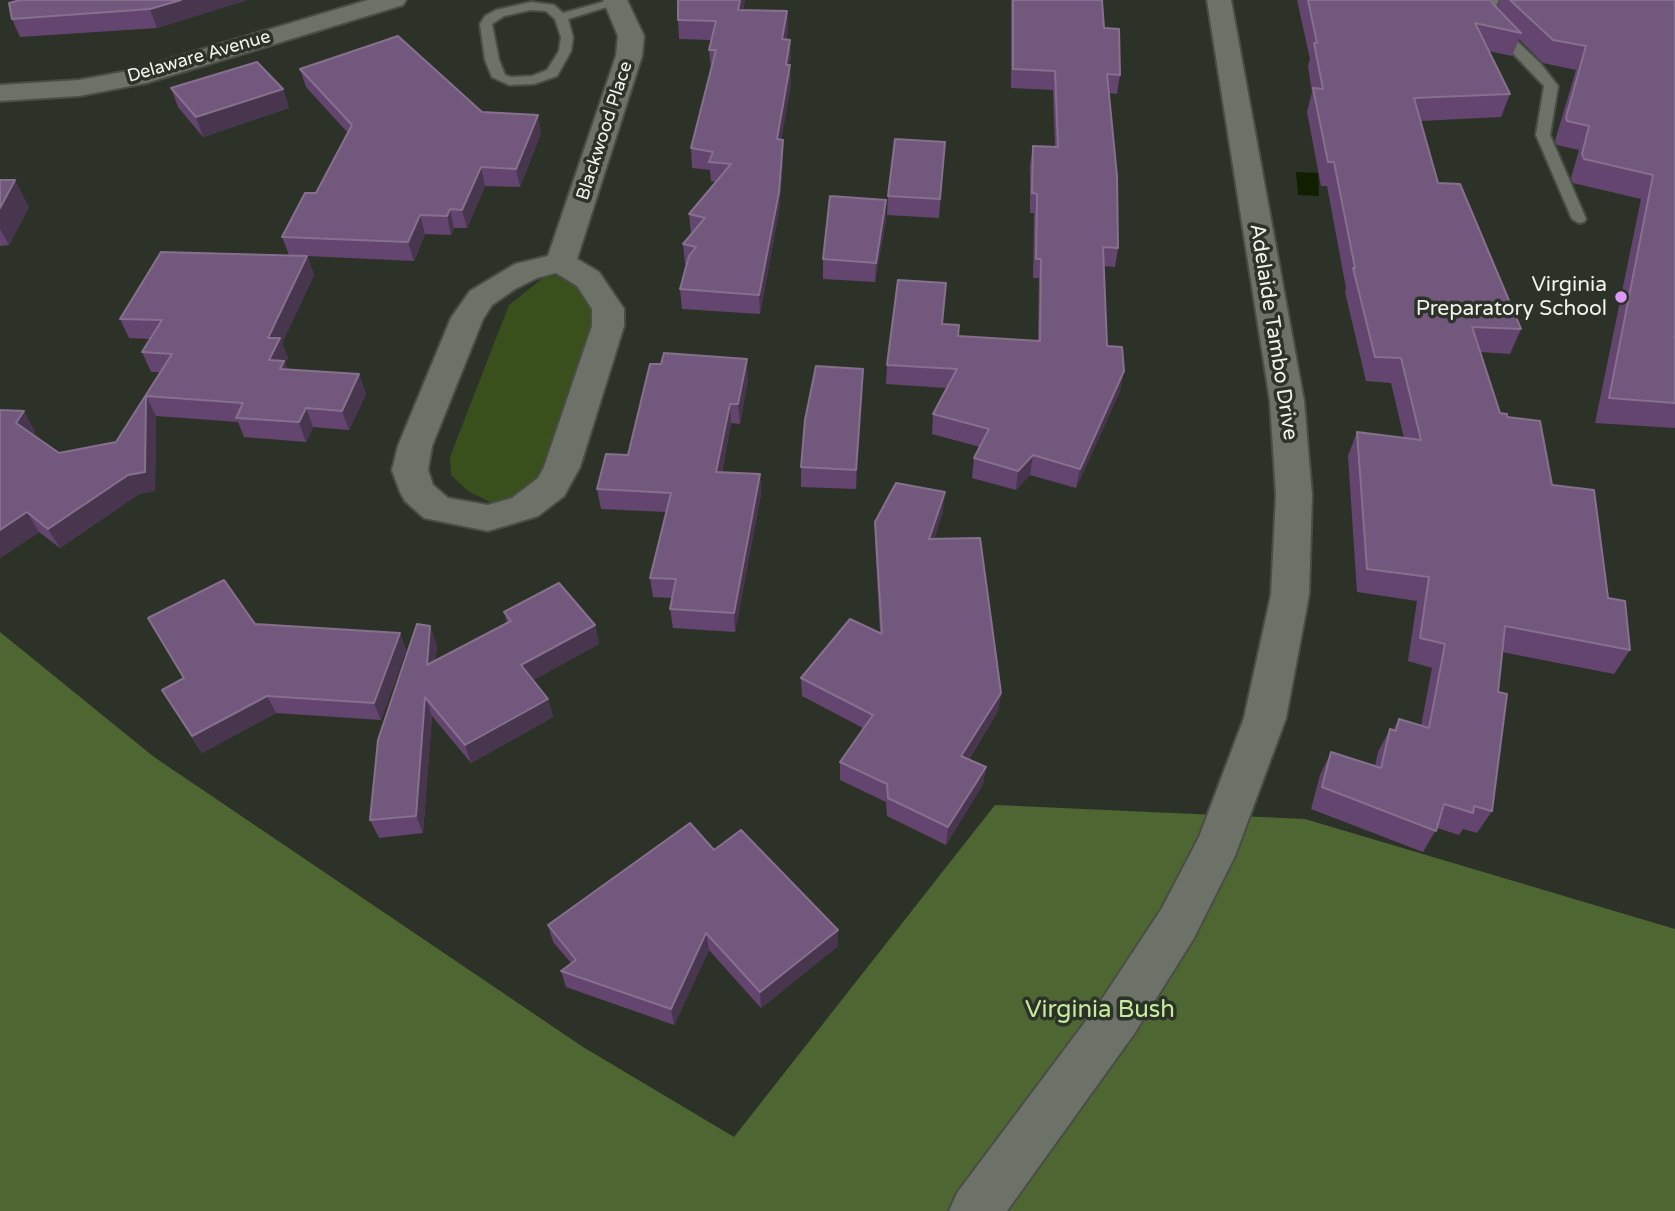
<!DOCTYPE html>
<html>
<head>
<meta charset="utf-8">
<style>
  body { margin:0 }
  canvas { display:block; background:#2d3229 }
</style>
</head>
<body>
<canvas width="1675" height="1211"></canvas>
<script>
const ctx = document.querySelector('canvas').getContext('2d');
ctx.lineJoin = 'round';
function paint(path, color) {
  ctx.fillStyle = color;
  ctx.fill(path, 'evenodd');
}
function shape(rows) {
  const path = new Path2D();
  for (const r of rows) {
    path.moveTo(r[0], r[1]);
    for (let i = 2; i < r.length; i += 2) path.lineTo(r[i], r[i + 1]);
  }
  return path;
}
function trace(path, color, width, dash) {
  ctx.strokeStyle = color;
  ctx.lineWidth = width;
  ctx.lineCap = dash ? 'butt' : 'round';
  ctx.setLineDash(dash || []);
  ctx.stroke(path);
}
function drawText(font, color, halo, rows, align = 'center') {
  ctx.font = font + ' "Varela Round",sans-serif';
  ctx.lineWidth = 7;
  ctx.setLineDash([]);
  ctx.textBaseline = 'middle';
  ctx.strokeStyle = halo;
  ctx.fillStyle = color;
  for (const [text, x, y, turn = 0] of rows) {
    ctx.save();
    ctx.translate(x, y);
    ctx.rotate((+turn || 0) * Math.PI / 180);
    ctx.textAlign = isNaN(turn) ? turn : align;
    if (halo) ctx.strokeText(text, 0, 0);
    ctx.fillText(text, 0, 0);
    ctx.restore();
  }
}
const green = shape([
  [581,272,597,279,622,305,584,462,542,496,494,504,468,491,451,475,450,457,509,305,543,278]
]);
const forest = shape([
  [0,632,154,757,583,1047,734,1137,995,805,1305,819,1675,929,1675,1211,0,1211]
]);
const water = shape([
  [1296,172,1318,173,1319,196,1298,195]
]);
const service = shape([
  [610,0,623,2,568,19,573,37,571,51,557,76,534,84,509,85,492,77,485,60,480,24,485,16,496,10,531,2,554,5,563,13,610,0],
  [531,10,546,11,555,19,561,37,559,51,547,70,532,76,511,77,505,75,499,60,492,24,504,16,531,10],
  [1487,0,1499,0,1493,13,1499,24,1540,63,1558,86,1550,135,1586,219,1584,222,1579,223,1572,219,1536,135,1544,86,1487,26,1481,13,1487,0]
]);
const minor = shape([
  [368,0,406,0,403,5,146,83,79,96,0,101,0,85,79,80,133,70,368,0],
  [603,0,627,0,644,36,642,56,577,259,599,272,624,309,624,326,580,467,564,496,538,516,488,531,424,518,405,501,400,492,392,470,398,446,451,318,470,291,515,264,548,256,616,56,618,36,603,0],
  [556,273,577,286,592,309,592,326,544,467,538,478,512,498,488,505,448,498,433,485,428,470,432,446,483,319,492,305,515,289,537,278,556,273],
  [1207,0,1231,0,1304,401,1312,495,1309,595,1286,718,1235,856,1194,938,1134,1034,1007,1211,949,1211,957,1193,1100,1002,1162,908,1199,837,1244,718,1271,595,1276,495,1270,401,1207,0]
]);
const wall = shape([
  [247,0,157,28,20,37,12,19],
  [678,0,745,0,743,10,787,11,788,30,786,40,791,58,789,65,791,84,781,140,783,159,779,211,760,314,682,309,680,289,687,264,685,264,683,244,692,234,691,234,689,214,716,182,711,181,710,170,692,168,691,148,711,68,709,50,711,40,679,39,678,20],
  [1011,0,1102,0,1104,28,1120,75,1117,94,1109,93,1118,248,1115,267,1104,266,1107,346,1120,391,1076,488,1030,475,1016,490,972,478,974,458,980,447,932,434,933,414,947,388,886,384,887,365,943,324,958,336,1038,341,1039,278,1033,278,1034,213,1030,213,1030,165,1033,146,1055,147,1053,90,1011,88],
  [1297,0,1491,0,1497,9,1500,0,1675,0,1675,428,1595,423,1641,199,1573,183,1571,178,1579,150,1557,145,1555,141,1576,70,1543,63,1519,39,1512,56,1489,51,1510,94,1501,117,1420,121,1438,183,1521,329,1510,354,1480,352,1500,413,1507,417,1552,485,1608,598,1630,650,1614,674,1502,652,1498,692,1492,811,1477,833,1463,829,1459,835,1437,828,1423,852,1311,809,1320,775,1331,752,1375,766,1378,752,1390,729,1393,730,1399,719,1421,726,1432,668,1408,661,1417,601,1357,592,1348,456,1357,432,1404,438,1391,383,1366,381,1345,292,1346,288,1327,186,1321,186,1307,112,1312,92,1308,66,1310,59],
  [300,69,482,112,541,133,520,187,485,186,467,228,454,228,451,235,425,234,414,261,307,256,314,275,282,343,288,358,285,363,288,370,359,374,366,394,349,430,313,427,306,442,244,437,238,422,156,416,155,491,139,494,60,548,39,532,0,558,0,410,35,431,33,435,59,453,116,442,160,372,151,372,142,352,150,339,129,338,120,319,289,255,282,237,316,193,348,133,306,87],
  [171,88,283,89,289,108,203,137,178,107],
  [945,142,939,218,887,215,888,196],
  [0,180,29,207,9,245,0,246],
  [886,219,875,282,823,279,823,259],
  [863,369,856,489,801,487,801,467],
  [748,379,740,424,731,423,722,472,760,474,761,494,735,632,673,628,670,609,672,598,653,597,650,578,666,512,601,509,597,489,628,455],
  [943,511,934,539,1001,693,998,711,969,759,986,767,983,784,946,845,887,816,886,802,840,780,840,762,863,728,802,696,801,678,880,633,875,541,875,522],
  [504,612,595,625,599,644,533,680,548,699,553,717,471,763,432,716,423,833,379,838,370,820,437,645,435,661,507,623],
  [255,624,400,633,406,651,381,720,276,713,202,753,173,708,184,679],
  [714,850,838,946,761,1008,709,950,674,1025,566,987,561,971,571,963,553,942,548,925]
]);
const shadedWall = shape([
  [181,0,247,0,157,28,150,9],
  [740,0,745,0,739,28,738,10],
  [787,11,788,30,783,58,782,39],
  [790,40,791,58,786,84,786,65],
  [790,65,791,84,778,159,777,139],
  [283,89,289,108,203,137,196,117],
  [538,115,541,133,520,187,516,169],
  [783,140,783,159,779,211,760,314,759,295],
  [481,167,485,186,467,228,462,210],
  [15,180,29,207,9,245,0,229,0,208],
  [886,200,886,219,875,282,876,263],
  [450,209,454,228,451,235,447,216],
  [420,215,425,234,414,261,408,242],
  [307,256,314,275,282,343,288,358,285,363,292,380,269,360,268,338],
  [747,359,748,379,740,424,738,404],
  [863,369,863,389,856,489,856,470],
  [1124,371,1120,391,1076,488,1080,469],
  [359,374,366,394,349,430,342,411],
  [146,396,156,416,155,491,139,494,60,548,48,529,128,475],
  [730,404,731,423,718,491,716,472],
  [306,408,313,427,306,442,299,422],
  [24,411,35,431,28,442,16,423],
  [1033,455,1030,475,1016,490,1018,471],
  [760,474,761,494,735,632,734,613],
  [945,492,943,511,928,559,929,539],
  [27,512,39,532,0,558,0,530],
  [595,625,599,644,526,684,521,665],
  [430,626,437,645,434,684,427,665],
  [400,633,406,651,381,720,374,703],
  [1001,693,998,711,959,774,961,756],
  [267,696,276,713,202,753,192,736],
  [425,697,432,716,423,833,416,816],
  [548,699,553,717,471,763,465,745],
  [986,767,983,784,946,845,948,827],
  [838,930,838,946,761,1008,760,992],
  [706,933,709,950,674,1025,671,1009]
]);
const building = shape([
  [20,0,181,0,150,9,12,19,9,3,20,0],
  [678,0,740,0,738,10,787,11,782,39,790,40,786,65,790,65,777,139,783,140,779,192,759,295,680,289,689,256,696,247,683,244,705,218,689,214,731,164,709,162,713,152,691,148,716,50,709,50,716,21,678,20,678,0],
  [1013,0,1102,0,1104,28,1119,29,1120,75,1107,74,1117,176,1118,248,1103,247,1107,346,1122,347,1124,371,1080,469,1033,455,1018,471,974,458,989,429,933,414,957,369,887,365,898,280,946,283,942,324,959,325,958,336,1040,341,1041,259,1036,259,1037,194,1032,193,1033,146,1058,147,1055,71,1013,69,1013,0],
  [1308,0,1491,0,1494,5,1521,33,1475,23,1510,94,1414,98,1438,183,1460,184,1521,329,1472,327,1500,413,1507,414,1507,417,1540,421,1552,485,1594,490,1608,598,1625,601,1630,650,1505,626,1498,692,1507,694,1492,811,1474,806,1473,813,1444,804,1436,831,1322,787,1331,752,1381,768,1390,729,1396,731,1399,719,1429,728,1445,644,1420,638,1429,577,1367,569,1357,432,1421,440,1401,358,1375,357,1353,268,1355,268,1334,162,1328,162,1313,88,1323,89,1314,43,1317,43,1308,0],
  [1510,0,1675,0,1675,337,1674,337,1675,339,1675,403,1609,398,1653,175,1584,159,1582,154,1589,126,1567,121,1566,117,1586,46,1553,40,1510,0],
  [398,36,482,112,538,115,516,169,481,167,462,210,450,209,447,216,420,215,408,242,282,237,305,193,316,193,352,125,300,69,398,36],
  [257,62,283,89,196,117,171,88,257,62],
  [895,139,945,142,940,199,888,196,895,139],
  [0,180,15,180,0,208,0,180],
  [830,196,886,200,876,263,823,259,830,196],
  [161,252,307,256,268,338,280,338,269,360,284,361,280,369,359,374,342,411,306,408,299,422,236,418,243,403,146,396,145,472,128,475,48,529,27,512,0,530,0,410,24,411,16,423,59,453,116,442,172,354,142,352,162,320,120,319,161,252],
  [664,353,747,359,738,404,730,404,716,472,760,474,734,613,670,609,676,579,650,578,671,493,597,489,606,454,628,455,650,364,661,364,664,353],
  [816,366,863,369,856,470,801,467,805,420,816,366],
  [896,483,945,492,929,539,980,538,1001,693,961,756,986,767,948,827,888,798,887,784,840,762,873,715,801,678,850,619,882,634,875,522,896,483],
  [224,580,255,624,400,633,374,703,267,696,192,736,162,690,184,678,148,618,224,580],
  [559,583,595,625,521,665,548,699,465,745,425,697,416,816,370,820,378,740,417,624,430,626,427,665,511,621,504,612,559,583],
  [690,823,714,850,741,830,838,930,760,992,706,933,671,1009,561,971,576,960,548,925,690,823]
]);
const markers = [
  [1621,297,7,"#db99f5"]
];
const farStreetnames = [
  ["Delaware Avenue",199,57,-16],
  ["Blackwood Place",605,131,-72]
];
const poiNames = [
  ["Virginia",1607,285],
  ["Preparatory School",1607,309]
];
const streetNames = [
  ["Adelaide Tambo Drive",1273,332,81]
];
const nearParknames = [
  ["Virginia Bush",1100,1011]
];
paint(green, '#39501d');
paint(forest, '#4e6632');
paint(water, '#0f1f00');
trace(service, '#4a4d46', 4);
trace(minor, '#4a4d46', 4);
paint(service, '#6c7267');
paint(minor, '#6c7267');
paint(wall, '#63456f');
paint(shadedWall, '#47364d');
paint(building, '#72587c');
trace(building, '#86708e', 2);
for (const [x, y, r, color] of markers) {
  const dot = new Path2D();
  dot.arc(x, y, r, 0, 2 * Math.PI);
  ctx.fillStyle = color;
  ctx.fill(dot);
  trace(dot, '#2d3229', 2.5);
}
drawText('18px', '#f0f3ed', '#2d3229', farStreetnames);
drawText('21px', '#f0f3ed', '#2d3229', poiNames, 'right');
drawText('21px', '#f0f3ed', '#2d3229', streetNames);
drawText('24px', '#c6ec9c', '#2d3229', nearParknames);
</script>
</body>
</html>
